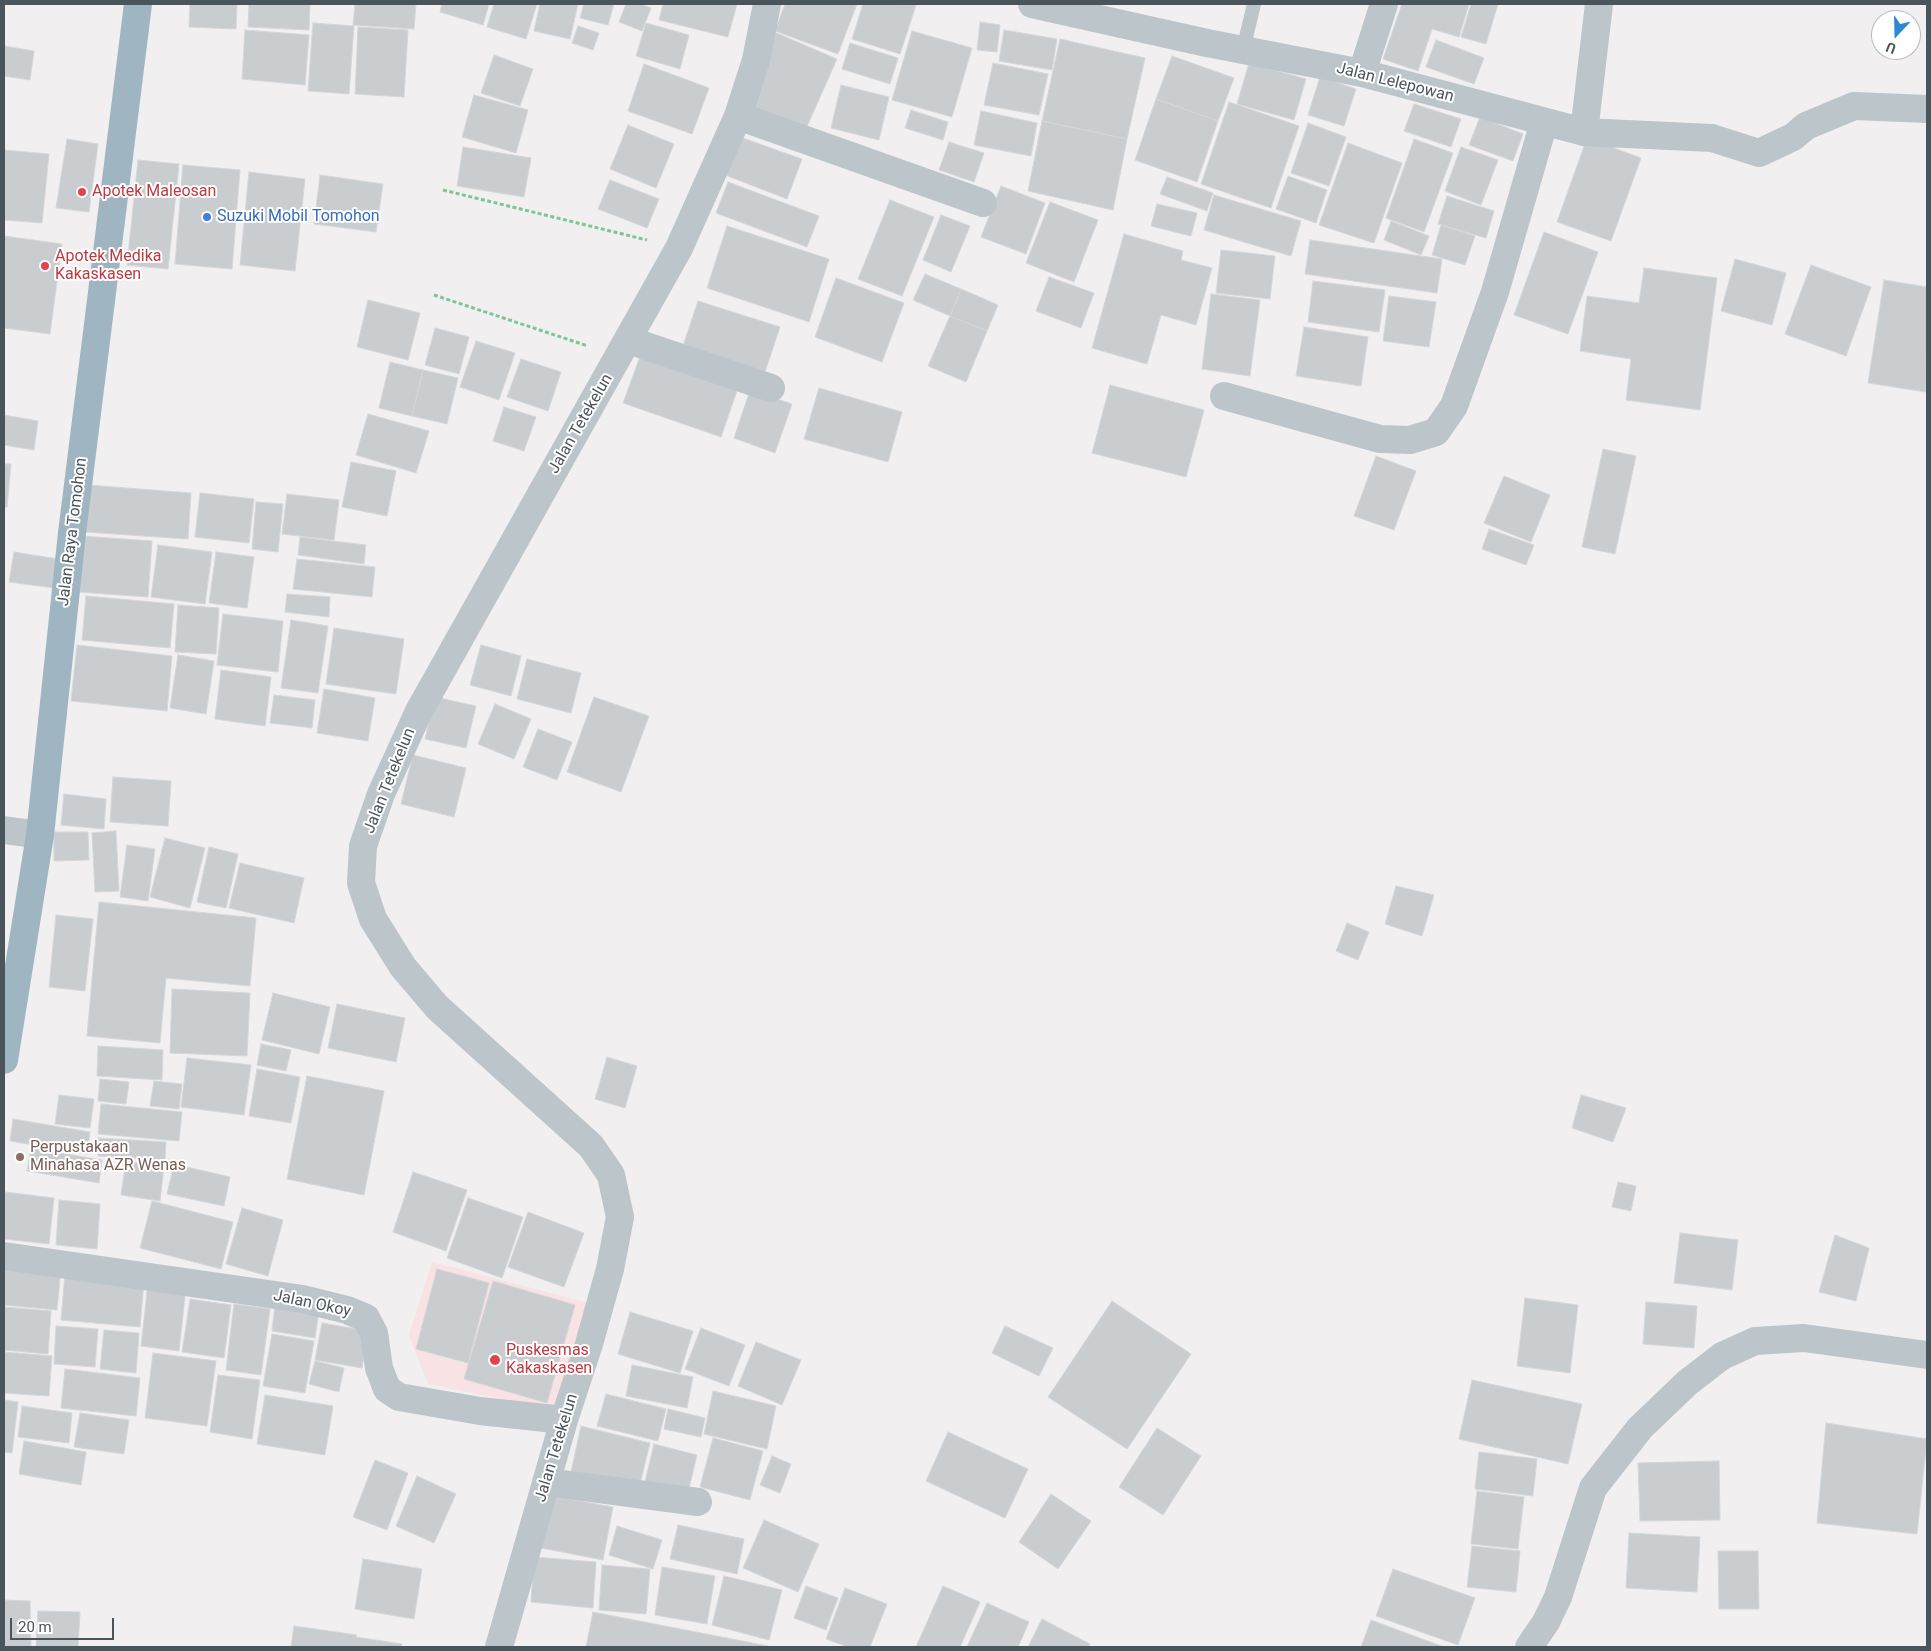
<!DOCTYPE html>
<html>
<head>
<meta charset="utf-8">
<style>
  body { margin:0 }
  #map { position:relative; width:1931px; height:1651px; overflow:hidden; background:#f1eff0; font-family:Roboto,sans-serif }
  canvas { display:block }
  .frame { position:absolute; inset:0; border:5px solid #49555b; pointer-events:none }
  .north { position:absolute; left:1871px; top:10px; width:50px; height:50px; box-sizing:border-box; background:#fff; border:1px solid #b6bbbd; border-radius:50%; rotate:201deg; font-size:14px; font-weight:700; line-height:20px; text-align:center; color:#49555b }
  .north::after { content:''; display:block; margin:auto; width:18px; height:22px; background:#2c89cf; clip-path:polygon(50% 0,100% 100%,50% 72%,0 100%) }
  .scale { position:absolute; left:10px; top:1618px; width:104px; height:22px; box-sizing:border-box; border:2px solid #49555b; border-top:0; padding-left:6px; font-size:15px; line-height:18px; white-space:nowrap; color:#49555b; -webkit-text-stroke:4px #fff; paint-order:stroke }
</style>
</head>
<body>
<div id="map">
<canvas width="1931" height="1651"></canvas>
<div class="frame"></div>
<div class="north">U</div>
<div class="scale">20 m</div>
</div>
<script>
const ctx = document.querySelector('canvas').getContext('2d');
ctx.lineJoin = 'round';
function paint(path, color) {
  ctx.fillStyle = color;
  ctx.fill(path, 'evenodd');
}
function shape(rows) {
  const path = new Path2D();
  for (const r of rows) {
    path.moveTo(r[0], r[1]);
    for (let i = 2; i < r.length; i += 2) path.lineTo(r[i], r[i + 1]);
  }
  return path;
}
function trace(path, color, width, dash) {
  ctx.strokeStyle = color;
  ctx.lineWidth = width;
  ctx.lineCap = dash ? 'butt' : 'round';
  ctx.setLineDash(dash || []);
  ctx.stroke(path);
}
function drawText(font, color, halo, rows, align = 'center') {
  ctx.font = font + ' Roboto,sans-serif';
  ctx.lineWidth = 4;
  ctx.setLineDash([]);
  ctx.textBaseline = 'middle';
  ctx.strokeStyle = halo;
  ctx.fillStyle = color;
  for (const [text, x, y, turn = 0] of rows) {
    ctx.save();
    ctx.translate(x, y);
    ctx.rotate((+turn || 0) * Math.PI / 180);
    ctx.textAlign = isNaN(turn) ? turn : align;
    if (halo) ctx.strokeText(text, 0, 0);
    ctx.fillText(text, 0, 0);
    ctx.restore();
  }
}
const medical = shape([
  [432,1262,589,1303,556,1410,428,1384,409,1335]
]);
const building = shape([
  [190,4,237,4,236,29,189,27,190,4],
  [249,4,310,4,309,30,248,27,249,4],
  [355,4,416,4,414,29,353,25,355,4],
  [442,4,489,4,483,25,440,12,442,4],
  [494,4,537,4,526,39,487,27,494,4],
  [540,4,578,4,570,39,534,31,540,4],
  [584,4,614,4,608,25,580,18,584,4],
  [626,4,640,4,651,8,642,31,619,22,626,4],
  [663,4,737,4,728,37,659,20,663,4],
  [785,4,857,4,838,54,775,31,785,4],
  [863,4,916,5,900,54,852,39,863,4],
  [1402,4,1469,4,1459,37,1432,29,1418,71,1383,59,1402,4],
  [1471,4,1498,4,1486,44,1461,37,1471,4],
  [980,22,1000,25,997,52,977,50,980,22],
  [313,23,354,26,349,94,308,91,313,23],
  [646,23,689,35,680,69,636,56,646,23],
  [578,26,599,33,593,50,572,43,578,26],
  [358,27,408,30,404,97,355,94,358,27],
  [245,30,309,35,305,85,242,79,245,30],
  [1004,30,1057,39,1052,70,999,61,1004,30],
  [912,31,972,48,952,117,892,100,912,31],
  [774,32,837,59,805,131,743,104,774,32],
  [1060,39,1145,58,1127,139,1042,121,1060,39],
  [1436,40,1484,58,1474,84,1426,67,1436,40],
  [850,43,898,58,890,84,842,69,850,43],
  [4,46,34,51,30,80,4,76,4,46],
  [494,55,533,69,520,106,481,93,494,55],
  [1172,56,1234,78,1218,121,1156,99,1172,56],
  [993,63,1048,74,1039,115,984,105,993,63],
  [1249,63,1306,79,1294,120,1237,104,1249,63],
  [644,64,709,88,692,134,628,111,644,64],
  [1320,77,1356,89,1344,126,1308,115,1320,77],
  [841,85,889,97,879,140,831,128,841,85],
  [474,95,528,110,516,153,462,137,474,95],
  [1156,99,1218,121,1197,182,1135,160,1156,99],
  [1229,102,1299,126,1271,208,1201,184,1229,102],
  [1414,104,1461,119,1451,147,1404,131,1414,104],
  [911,110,948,122,943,140,905,128,911,110],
  [981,111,1037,123,1031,156,974,145,981,111],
  [1480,117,1523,134,1513,161,1469,145,1480,117],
  [1042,121,1127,139,1113,210,1028,191,1042,121],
  [1308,123,1346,137,1329,186,1291,173,1308,123],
  [628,125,674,144,656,188,610,169,628,125],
  [740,137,802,159,787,199,725,175,740,137],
  [1587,138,1641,158,1611,241,1557,222,1587,138],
  [67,139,98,144,89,212,56,208,67,139],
  [1414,139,1453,153,1424,232,1386,218,1414,139],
  [949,142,984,153,974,182,939,170,949,142],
  [1348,143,1402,163,1374,243,1319,225,1348,143],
  [463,147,531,158,524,197,457,186,463,147],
  [1461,147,1498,160,1481,205,1445,191,1461,147],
  [4,150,49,154,42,223,4,220,4,150],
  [138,160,179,164,168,269,127,265,138,160],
  [183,165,240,170,232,269,175,264,183,165],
  [249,172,305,179,295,271,240,265,249,172],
  [320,175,383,184,376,232,314,224,320,175],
  [1288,176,1327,190,1316,223,1276,209,1288,176],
  [1167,177,1213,193,1207,211,1160,194,1167,177],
  [610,180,659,199,647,228,598,209,610,180],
  [728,182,819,216,807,247,716,213,728,182],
  [1001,186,1045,203,1026,254,981,237,1001,186],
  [1214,195,1301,221,1291,256,1204,230,1214,195],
  [1447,196,1494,211,1486,238,1438,224,1447,196],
  [890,200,934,217,902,296,858,279,890,200],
  [1050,202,1098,220,1074,282,1026,263,1050,202],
  [1157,204,1197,213,1191,236,1151,226,1157,204],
  [941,215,970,226,951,272,923,260,941,215],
  [1391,221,1429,236,1421,255,1384,240,1391,221],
  [1441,225,1475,236,1465,265,1432,255,1441,225],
  [727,226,829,259,809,322,707,288,727,226],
  [1544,232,1598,252,1568,334,1514,315,1544,232],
  [1124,234,1183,251,1181,260,1212,268,1196,325,1161,315,1147,364,1092,348,1124,234],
  [4,236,62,244,50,334,4,328,4,236],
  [1310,240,1442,259,1437,293,1305,274,1310,240],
  [1221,250,1275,256,1270,299,1216,293,1221,250],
  [1735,259,1786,273,1772,325,1721,311,1735,259],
  [1811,265,1871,287,1846,356,1785,334,1811,265],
  [1644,268,1717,278,1700,410,1626,400,1631,359,1580,351,1587,296,1639,303,1644,268],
  [925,274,961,289,950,316,913,300,925,274],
  [1049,277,1094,293,1081,328,1036,311,1049,277],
  [836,278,904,303,882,362,815,337,836,278],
  [1884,280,1927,287,1926,392,1868,383,1884,280],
  [1313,281,1385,290,1379,332,1308,322,1313,281],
  [961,289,998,305,987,331,950,316,961,289],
  [1211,294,1260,300,1250,376,1202,369,1211,294],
  [1389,296,1436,302,1429,347,1383,341,1389,296],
  [368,300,420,313,408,360,357,347,368,300],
  [698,301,780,327,765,372,683,346,698,301],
  [950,316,987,331,966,382,928,366,950,316],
  [1304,327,1368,337,1361,386,1296,376,1304,327],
  [435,328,469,337,459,374,425,365,435,328],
  [476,341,515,353,499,400,460,387,476,341],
  [641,354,738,388,721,437,623,403,641,354],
  [521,359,561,372,548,411,507,397,521,359],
  [390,362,423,370,412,416,379,408,390,362],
  [423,370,458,378,447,424,412,416,423,370],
  [1110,385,1204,410,1186,477,1092,453,1110,385],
  [819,388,902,412,888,462,804,439,819,388],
  [750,390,792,404,775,453,734,438,750,390],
  [504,407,536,417,524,451,493,441,504,407],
  [368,414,429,431,416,473,356,455,368,414],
  [4,415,38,421,34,450,4,445,4,415],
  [1603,449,1636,456,1615,554,1582,547,1603,449],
  [1376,456,1416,471,1394,530,1354,516,1376,456],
  [351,462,396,471,387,516,342,507,351,462],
  [4,464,11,464,7,507,4,507,4,464],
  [1504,476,1550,495,1531,542,1484,523,1504,476],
  [88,485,191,493,188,539,85,532,88,485],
  [200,493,254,499,249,543,195,537,200,493],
  [287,494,339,500,334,540,282,534,287,494],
  [256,502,283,504,278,552,252,549,256,502],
  [1489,529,1534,545,1526,565,1482,549,1489,529],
  [82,536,152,541,148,597,78,592,82,536],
  [300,537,366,545,364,564,298,555,300,537],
  [158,545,212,552,205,604,151,597,158,545],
  [14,552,58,559,54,588,9,582,14,552],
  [216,552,254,557,247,608,209,603,216,552],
  [297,559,375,567,372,597,293,589,297,559],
  [287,594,330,597,329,617,285,612,287,594],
  [86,596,174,604,170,648,82,640,86,596],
  [178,605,219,608,216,654,175,652,178,605],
  [223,614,283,621,278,672,217,665,223,614],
  [291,620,328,626,318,693,281,688,291,620],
  [334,628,404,639,396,694,326,684,334,628],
  [77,645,172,656,167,711,71,701,77,645],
  [481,645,521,656,511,696,470,685,481,645],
  [178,655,214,661,206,714,170,708,178,655],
  [527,659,581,673,571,713,517,699,527,659],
  [221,670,271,677,265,726,215,719,221,670],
  [324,689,375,698,368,741,317,733,324,689],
  [274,695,315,700,312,728,270,723,274,695],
  [435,697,476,706,466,748,425,739,435,697],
  [594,697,649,716,621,792,567,772,594,697],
  [495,704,531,719,514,759,478,744,495,704],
  [538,729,572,742,557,780,523,767,538,729],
  [413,755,466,768,454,817,401,804,413,755],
  [113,777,171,781,168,826,110,822,113,777],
  [64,794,106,799,104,829,61,825,64,794],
  [116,831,119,891,95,892,92,833,116,831],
  [54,832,88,832,89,860,54,861,54,832],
  [165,838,205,848,190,908,150,897,165,838],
  [127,845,155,849,148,901,120,897,127,845],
  [209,847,238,854,226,908,197,902,209,847],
  [240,863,304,878,294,923,229,908,240,863],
  [1396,886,1434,895,1422,936,1385,924,1396,886],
  [99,902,256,918,250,986,166,978,160,1043,87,1036,99,902],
  [56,915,93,919,85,991,49,987,56,915],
  [1347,923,1369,932,1358,960,1336,951,1347,923],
  [172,989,250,993,247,1056,170,1053,172,989],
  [273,993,330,1007,319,1054,262,1040,273,993],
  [337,1004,405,1018,396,1062,328,1048,337,1004],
  [261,1044,291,1050,286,1071,257,1065,261,1044],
  [98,1046,163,1050,162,1080,97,1076,98,1046],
  [607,1057,637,1066,625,1108,595,1099,607,1057],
  [187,1058,251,1065,244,1115,181,1107,187,1058],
  [257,1069,300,1077,291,1123,249,1116,257,1069],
  [307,1076,384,1091,364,1195,287,1179,307,1076],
  [100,1079,129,1082,126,1104,98,1101,100,1079],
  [154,1081,182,1084,179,1109,150,1106,154,1081],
  [59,1095,94,1099,90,1128,55,1124,59,1095],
  [1581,1095,1626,1108,1613,1142,1572,1128,1581,1095],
  [101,1104,182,1112,179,1141,98,1134,101,1104],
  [13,1119,90,1132,87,1154,10,1141,13,1119],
  [98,1138,166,1142,165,1160,98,1156,98,1138],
  [31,1148,102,1160,99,1183,27,1171,31,1148],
  [126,1161,164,1166,160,1201,121,1195,126,1161],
  [174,1164,230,1177,224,1206,167,1194,174,1164],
  [413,1172,467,1190,446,1251,393,1232,413,1172],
  [1618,1182,1636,1186,1631,1211,1612,1207,1618,1182],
  [5,1192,54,1198,49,1244,4,1239,5,1192],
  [468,1198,523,1217,502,1278,447,1258,468,1198],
  [59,1200,100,1204,97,1249,56,1245,59,1200],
  [152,1201,233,1222,221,1269,140,1248,152,1201],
  [242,1208,283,1220,268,1276,226,1264,242,1208],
  [528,1212,584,1233,564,1287,508,1267,528,1212],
  [1680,1233,1738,1240,1732,1290,1674,1283,1680,1233],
  [1835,1235,1869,1248,1856,1301,1819,1292,1835,1235],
  [4,1263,61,1268,57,1310,4,1305,4,1263],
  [437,1269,489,1283,468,1363,416,1349,437,1269],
  [65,1274,144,1281,140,1327,61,1320,65,1274],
  [493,1281,575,1305,547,1403,464,1379,493,1281],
  [148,1283,186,1288,179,1351,141,1346,148,1283],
  [1525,1298,1578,1305,1570,1373,1517,1366,1525,1298],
  [190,1299,231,1305,224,1358,182,1352,190,1299],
  [1112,1301,1191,1354,1127,1449,1048,1397,1112,1301],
  [1646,1302,1697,1306,1694,1348,1643,1344,1646,1302],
  [234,1304,270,1309,261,1375,226,1370,234,1304],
  [275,1305,319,1311,315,1338,272,1331,275,1305],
  [4,1307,51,1311,48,1354,4,1350,4,1307],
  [630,1312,693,1331,680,1373,618,1354,630,1312],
  [322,1323,368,1331,362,1368,315,1360,322,1323],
  [56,1326,98,1329,95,1367,54,1364,56,1326],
  [1005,1326,1053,1348,1039,1376,992,1353,1005,1326],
  [701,1328,745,1345,729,1386,685,1369,701,1328],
  [104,1330,139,1333,136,1373,100,1369,104,1330],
  [272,1334,314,1341,305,1393,263,1386,272,1334],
  [756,1342,801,1360,782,1405,738,1386,756,1342],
  [4,1352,52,1356,49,1396,4,1393,4,1352],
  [153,1353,216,1361,207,1426,145,1418,153,1353],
  [315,1361,344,1368,339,1392,309,1384,315,1361],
  [632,1365,693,1377,687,1408,626,1396,632,1365],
  [65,1369,140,1378,136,1416,61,1408,65,1369],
  [218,1375,260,1380,252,1439,210,1432,218,1375],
  [1472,1380,1582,1404,1568,1464,1459,1439,1472,1380],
  [713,1391,776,1406,767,1449,704,1434,713,1391],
  [606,1394,666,1409,658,1441,597,1426,606,1394],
  [265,1395,333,1406,325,1455,257,1444,265,1395],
  [4,1400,18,1402,12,1453,4,1452,4,1400],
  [22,1406,72,1413,69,1443,18,1437,22,1406],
  [668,1409,705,1418,701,1437,664,1429,668,1409],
  [80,1413,129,1420,124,1454,74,1447,80,1413],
  [1826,1423,1927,1439,1917,1534,1817,1523,1826,1423],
  [581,1426,650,1443,639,1488,571,1472,581,1426],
  [1157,1428,1201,1456,1163,1515,1119,1487,1157,1428],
  [948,1432,1028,1469,1005,1518,926,1481,948,1432],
  [713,1438,763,1451,750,1500,700,1487,713,1438],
  [24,1441,86,1452,81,1485,19,1474,24,1441],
  [654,1444,697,1455,687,1497,644,1486,654,1444],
  [1479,1452,1537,1459,1533,1496,1475,1489,1479,1452],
  [772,1456,791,1464,780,1493,760,1485,772,1456],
  [375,1460,408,1473,387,1530,353,1517,375,1460],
  [1719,1461,1720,1520,1640,1521,1638,1463,1719,1461],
  [417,1476,456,1494,434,1543,396,1526,417,1476],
  [1477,1491,1524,1497,1518,1549,1471,1544,1477,1491],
  [1051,1494,1091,1521,1058,1569,1019,1542,1051,1494],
  [546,1495,613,1507,603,1560,536,1547,546,1495],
  [764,1520,819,1544,798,1592,743,1568,764,1520],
  [678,1525,744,1539,737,1574,670,1559,678,1525],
  [617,1526,662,1540,653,1569,609,1555,617,1526],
  [1629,1533,1700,1537,1697,1592,1626,1588,1629,1533],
  [1472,1546,1520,1551,1516,1592,1467,1587,1472,1546],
  [1718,1551,1758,1551,1759,1609,1719,1609,1718,1551],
  [534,1557,596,1562,593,1608,531,1602,534,1557],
  [363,1559,422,1569,414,1619,355,1609,363,1559],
  [602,1565,650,1569,646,1614,599,1610,602,1565],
  [662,1567,715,1576,707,1624,655,1615,662,1567],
  [1393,1569,1475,1598,1458,1645,1376,1616,1393,1569],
  [724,1576,782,1590,769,1640,712,1625,724,1576],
  [806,1586,838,1598,826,1630,794,1618,806,1586],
  [943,1586,980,1602,960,1647,916,1647,943,1586],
  [845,1588,887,1604,870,1647,848,1647,826,1639,845,1588],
  [4,1600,30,1601,31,1647,4,1647,4,1600],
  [987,1603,1029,1622,1018,1647,967,1647,987,1603],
  [38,1611,80,1612,78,1647,36,1647,38,1611],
  [593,1612,768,1646,768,1647,586,1647,593,1612],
  [1042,1619,1090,1644,1088,1647,1028,1647,1042,1619],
  [1371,1620,1444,1647,1361,1647,1371,1620],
  [294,1626,357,1635,356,1637,402,1644,401,1647,291,1647,294,1626]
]);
const path = shape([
  [443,190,647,240],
  [434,295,588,346]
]);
const service = shape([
  [1243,50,1254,4]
]);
const minor = shape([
  [1032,4,1207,43,1362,73,1584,132,1712,138,1759,153,1793,137,1806,126,1854,106,1927,109],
  [1362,73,1384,4],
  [738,116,983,203],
  [1584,132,1599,4],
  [628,340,771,388],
  [1224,396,1380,439,1410,440,1436,432,1454,406,1495,292,1544,122],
  [4,830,40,835],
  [4,1256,303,1299,347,1310,366,1318,374,1333,379,1368,387,1389,399,1397,480,1411,564,1420],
  [546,1482,698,1502],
  [499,1647,564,1420,589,1344,610,1269,620,1217,611,1175,591,1146,437,1007,403,967,373,919,361,883,363,846,381,794,419,711,679,248,738,116,756,60,767,4],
  [1529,1647,1546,1622,1558,1597,1593,1488,1640,1428,1687,1383,1722,1356,1755,1341,1804,1338,1927,1355]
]);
const trunk = shape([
  [4,1060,40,835,72,533,138,4]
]);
const markers = [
  [82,192,5,"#e0444e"],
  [207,217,5,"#3f7fe0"],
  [45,266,5,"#e0444e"],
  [20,1157,5,"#8d6e63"],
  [495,1360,6,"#e0444e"]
];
const streetNames = [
  ["Jalan Lelepowan",1395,83,14],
  ["Jalan Tetekelun",581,424,-60],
  ["Jalan Raya Tomohon",73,532,-83],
  ["Jalan Tetekelun",390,781,-68],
  ["Jalan Okoy",312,1304,12],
  ["Jalan Tetekelun",557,1448,-73]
];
const healthNames = [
  ["Apotek Maleosan",92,192],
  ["Apotek Medika",55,257],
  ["Kakaskasen",55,275],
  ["Puskesmas",506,1351],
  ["Kakaskasen",506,1369]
];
const shopNames = [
  ["Suzuki Mobil Tomohon",217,217]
];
const educationNames = [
  ["Perpustakaan",30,1148],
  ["Minahasa AZR Wenas",30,1166]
];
paint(medical, '#f8e2e3');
paint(building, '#c9cdd0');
trace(building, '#d4d6da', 1);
trace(path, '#7ec598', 3, [4, 2.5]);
trace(service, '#bcc5ca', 14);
trace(minor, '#bcc5ca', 28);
trace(trunk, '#9fb5c2', 28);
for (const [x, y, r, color] of markers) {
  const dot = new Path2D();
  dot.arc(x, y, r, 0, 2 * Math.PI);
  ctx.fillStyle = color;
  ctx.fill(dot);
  trace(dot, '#fff', 2);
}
drawText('16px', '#49555b', '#fff', streetNames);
drawText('16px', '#be3a42', '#fff', healthNames, 'left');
drawText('16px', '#366cbe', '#fff', shopNames, 'left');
drawText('16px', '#785e54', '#fff', educationNames, 'left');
</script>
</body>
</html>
